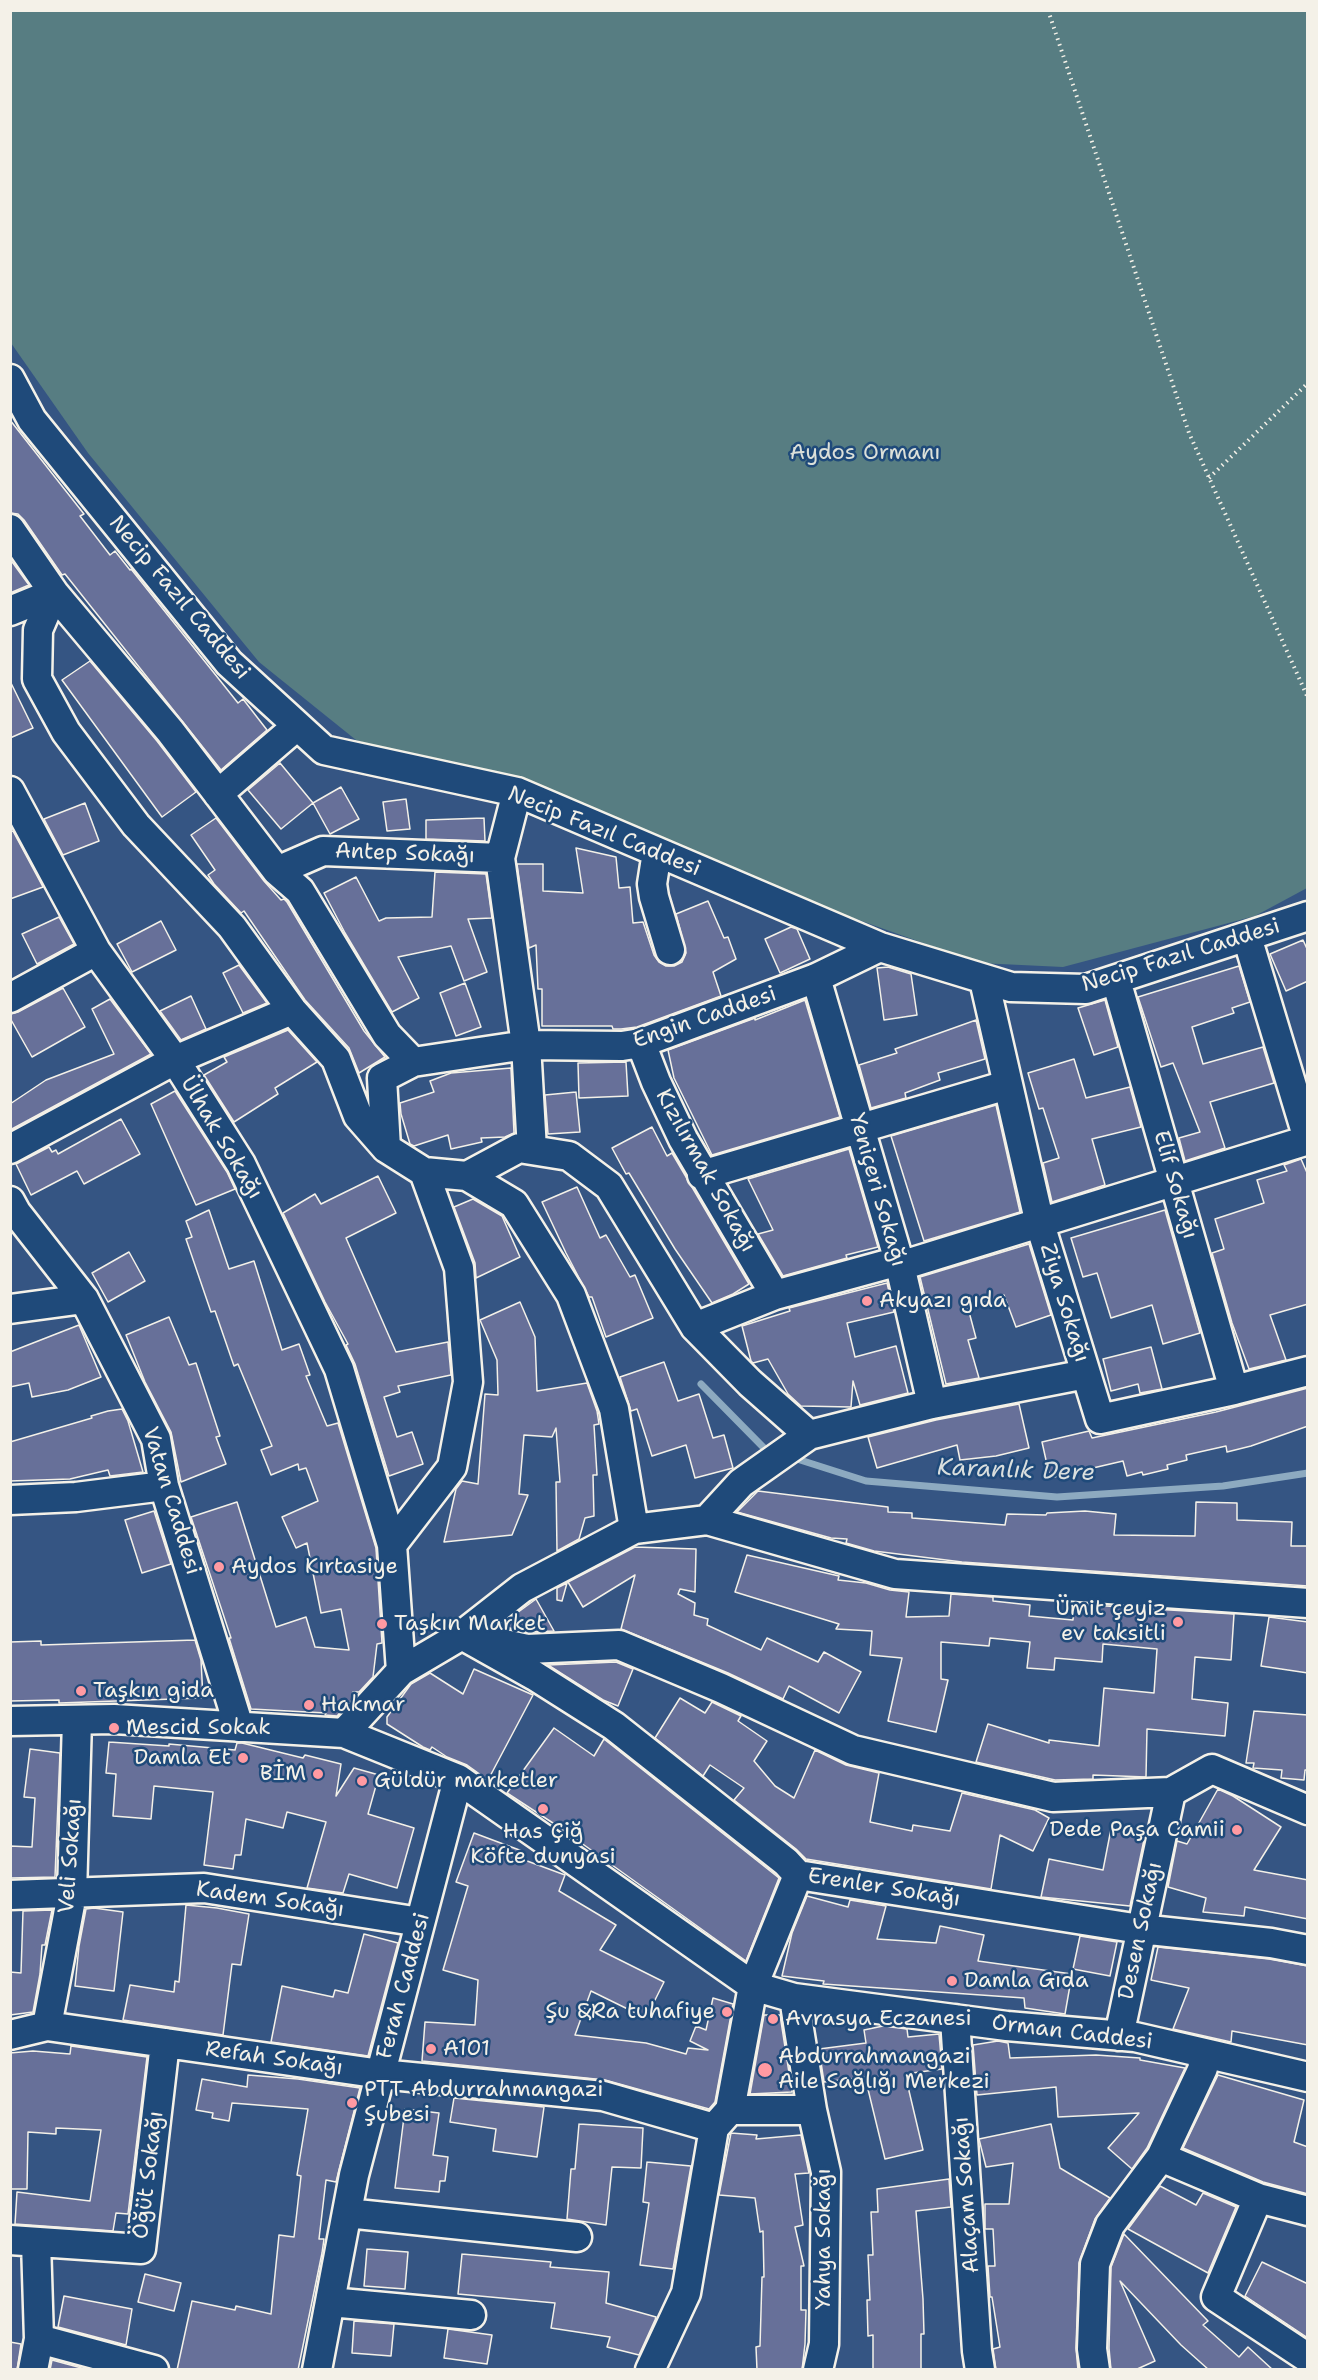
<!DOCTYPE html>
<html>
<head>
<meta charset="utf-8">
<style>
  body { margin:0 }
  #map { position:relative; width:1318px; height:2380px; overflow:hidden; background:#355583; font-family:"Shantell Sans",sans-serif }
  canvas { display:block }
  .frame { position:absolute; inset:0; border:12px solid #f4f1e8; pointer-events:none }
</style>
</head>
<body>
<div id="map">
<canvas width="1318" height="2380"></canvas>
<div class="frame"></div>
</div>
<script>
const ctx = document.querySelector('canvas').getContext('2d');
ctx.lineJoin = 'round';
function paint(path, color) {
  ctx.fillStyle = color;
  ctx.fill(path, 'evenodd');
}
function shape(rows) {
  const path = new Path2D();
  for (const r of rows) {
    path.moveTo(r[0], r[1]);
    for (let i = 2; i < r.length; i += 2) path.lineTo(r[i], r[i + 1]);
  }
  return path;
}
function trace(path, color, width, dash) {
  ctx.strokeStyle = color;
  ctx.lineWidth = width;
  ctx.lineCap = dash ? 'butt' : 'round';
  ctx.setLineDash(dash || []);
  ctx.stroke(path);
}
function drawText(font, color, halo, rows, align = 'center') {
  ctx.font = font + ' "Shantell Sans",sans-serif';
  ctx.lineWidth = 5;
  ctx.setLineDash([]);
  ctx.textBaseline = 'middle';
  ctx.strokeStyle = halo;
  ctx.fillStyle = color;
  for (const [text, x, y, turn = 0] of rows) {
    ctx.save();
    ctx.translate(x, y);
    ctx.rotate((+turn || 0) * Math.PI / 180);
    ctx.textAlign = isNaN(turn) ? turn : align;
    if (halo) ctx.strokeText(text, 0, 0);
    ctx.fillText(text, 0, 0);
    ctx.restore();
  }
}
const green = shape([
  [10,11,1307,11,1307,888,1255,916,1063,967,979,963,356,740,259,662,88,453,11,343]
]);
const stream = shape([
  [701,1384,764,1448],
  [797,1459,866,1481,1057,1497,1223,1486,1308,1473]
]);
const building = shape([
  [10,420,84,514,80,516,110,555,115,551,130,570,131,569,238,703,243,699,267,730,221,770,65,574,62,575,24,520,18,514,10,513,10,420],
  [10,559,29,585,10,593,10,559],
  [90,661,157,741,196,792,162,817,62,680,90,661],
  [10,681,33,728,10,738,10,681],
  [280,763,313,803,281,829,248,790,280,763],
  [341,787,359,819,330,834,313,803,341,787],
  [406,799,410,829,387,831,383,802,406,799],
  [85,803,99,841,63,855,44,819,85,803],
  [216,818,264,881,281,900,284,899,287,902,364,1031,385,1057,359,1073,349,1048,305,1000,244,911,241,913,214,884,208,875,215,870,191,835,216,818],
  [484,818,485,841,426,839,426,820,484,818],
  [13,831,43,887,10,899,10,832,13,831],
  [576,848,616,857,619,888,630,887,633,923,643,922,654,955,659,962,666,966,674,966,682,962,686,953,676,914,708,901,724,938,728,937,736,959,713,972,721,996,637,1027,621,1029,613,1029,612,1026,542,1026,542,989,538,989,536,945,529,948,517,864,543,864,543,891,583,893,576,848],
  [435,872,486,874,492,918,468,919,487,972,464,981,451,946,398,957,419,998,392,1012,345,933,324,893,356,877,379,921,386,918,432,917,435,872],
  [59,917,74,944,37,964,22,934,59,917],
  [161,921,176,950,132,972,117,944,161,921],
  [791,927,797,929,810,959,780,973,765,939,791,927],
  [1303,940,1308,951,1308,981,1286,991,1270,954,1303,940],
  [239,965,267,1003,243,1013,223,973,239,965],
  [1239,966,1250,1002,1232,1008,1234,1013,1192,1027,1203,1064,1263,1047,1274,1083,1210,1102,1225,1148,1185,1161,1179,1138,1200,1132,1173,1063,1161,1067,1138,997,1239,966],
  [888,967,911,974,917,1015,884,1020,877,968,888,967],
  [465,983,481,1027,456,1036,440,993,465,983],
  [63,988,85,1027,32,1057,10,1018,10,1014,18,1012,63,988],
  [191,996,206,1029,181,1040,160,1011,191,996],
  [110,999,151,1054,10,1130,10,1104,46,1080,114,1054,92,1009,110,999],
  [805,1000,840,1117,712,1155,674,1078,668,1050,755,1018,755,1020,805,1000],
  [1105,1000,1118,1047,1094,1055,1078,1008,1105,1000],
  [976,1020,985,1059,938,1073,940,1080,905,1093,906,1098,871,1108,859,1065,897,1053,895,1049,976,1020],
  [288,1030,317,1062,275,1088,278,1094,234,1122,204,1075,227,1062,224,1057,288,1030],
  [1074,1059,1086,1098,1130,1087,1141,1127,1092,1139,1105,1185,1052,1202,1043,1163,1059,1158,1043,1108,1039,1109,1028,1073,1074,1059],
  [626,1062,628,1096,579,1098,578,1063,626,1062],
  [511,1068,514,1133,505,1137,481,1138,482,1142,451,1149,448,1135,414,1146,410,1144,401,1114,400,1103,434,1092,430,1081,451,1073,511,1068],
  [175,1091,227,1172,235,1189,196,1205,151,1104,175,1091],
  [576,1092,580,1132,548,1134,545,1095,576,1092],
  [996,1105,1020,1212,924,1241,891,1136,996,1105],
  [121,1119,140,1154,84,1184,77,1171,31,1195,16,1164,49,1147,52,1152,56,1150,58,1154,121,1119],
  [652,1127,667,1156,672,1153,749,1284,733,1294,712,1303,675,1249,629,1173,626,1174,612,1148,652,1127],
  [849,1149,878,1247,846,1255,847,1258,783,1276,758,1234,773,1230,748,1179,849,1149],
  [1301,1159,1308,1175,1308,1304,1270,1315,1286,1360,1249,1369,1232,1323,1212,1253,1224,1249,1215,1219,1264,1203,1257,1180,1287,1171,1284,1165,1301,1159],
  [378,1176,396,1213,346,1238,396,1352,448,1342,451,1375,398,1386,400,1392,384,1397,397,1437,412,1432,423,1464,389,1476,355,1364,346,1345,348,1344,325,1302,283,1213,315,1194,321,1204,378,1176],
  [577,1187,600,1238,606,1235,630,1277,635,1275,653,1318,606,1337,592,1297,589,1297,566,1253,542,1202,577,1187],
  [473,1199,502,1216,520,1257,476,1278,475,1263,454,1207,473,1199],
  [209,1210,229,1269,254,1261,282,1350,299,1344,310,1375,306,1376,327,1426,338,1423,376,1548,382,1643,377,1644,373,1677,359,1692,353,1692,352,1700,337,1716,325,1715,326,1713,251,1709,229,1638,231,1638,191,1517,237,1502,276,1627,306,1617,315,1647,349,1650,341,1609,321,1613,307,1543,296,1548,282,1517,318,1501,306,1468,299,1470,298,1464,271,1475,261,1450,272,1446,238,1364,234,1366,215,1311,211,1312,186,1239,192,1237,186,1221,209,1210],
  [1165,1210,1200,1333,1163,1344,1152,1305,1111,1318,1097,1273,1083,1277,1071,1238,1165,1210],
  [1029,1244,1051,1315,1016,1327,1004,1295,968,1308,976,1338,968,1340,979,1378,946,1384,920,1277,1029,1244],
  [129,1252,145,1281,108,1302,92,1273,129,1252],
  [887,1283,894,1312,847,1323,855,1357,896,1346,908,1393,860,1405,853,1381,851,1407,801,1406,788,1394,768,1359,753,1363,751,1361,742,1326,790,1311,789,1308,887,1283],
  [520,1302,535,1337,537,1391,587,1383,597,1411,599,1424,594,1425,597,1475,593,1475,594,1516,585,1518,579,1539,557,1551,556,1482,560,1482,556,1428,552,1437,524,1435,519,1494,528,1495,512,1535,444,1542,456,1489,462,1481,478,1484,485,1394,498,1395,497,1360,480,1320,520,1302],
  [169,1317,189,1365,196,1363,220,1436,216,1437,226,1464,181,1482,171,1432,145,1382,126,1335,169,1317],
  [79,1325,101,1377,68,1390,32,1397,29,1383,10,1387,10,1352,79,1325],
  [1151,1347,1162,1389,1140,1393,1138,1384,1111,1391,1103,1359,1151,1347],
  [664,1362,678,1401,699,1394,713,1438,724,1435,733,1468,695,1478,686,1445,652,1456,637,1409,631,1411,620,1377,664,1362],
  [1308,1388,1308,1426,1251,1446,1227,1452,1226,1446,1186,1455,1187,1460,1167,1465,1168,1469,1143,1475,1142,1472,1127,1476,1123,1461,1050,1478,1042,1442,1089,1431,1092,1438,1216,1412,1308,1388],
  [1019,1404,1029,1448,996,1456,960,1460,957,1445,877,1468,868,1437,936,1420,1019,1404],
  [122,1409,128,1421,143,1472,110,1476,108,1470,70,1479,10,1481,10,1442,92,1418,91,1416,108,1411,122,1409],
  [758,1491,888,1507,888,1512,912,1513,912,1518,1005,1525,1007,1514,1046,1515,1047,1513,1085,1511,1116,1514,1114,1535,1195,1536,1196,1502,1237,1503,1237,1520,1292,1522,1291,1546,1308,1546,1308,1586,962,1562,874,1551,846,1543,847,1539,831,1538,737,1512,758,1491],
  [154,1511,171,1564,142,1573,125,1520,154,1511],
  [635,1547,696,1549,695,1592,680,1589,678,1594,695,1603,694,1615,708,1619,707,1625,761,1650,767,1638,818,1662,824,1652,861,1672,839,1713,789,1686,783,1699,728,1673,621,1629,635,1575,583,1607,568,1582,635,1547],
  [747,1555,839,1576,838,1580,866,1583,890,1590,909,1592,906,1617,949,1616,951,1594,993,1597,993,1601,1030,1605,1029,1616,1073,1620,1074,1604,1234,1614,1231,1660,1195,1657,1192,1699,1228,1703,1225,1736,1147,1729,1146,1777,1093,1775,1093,1779,1055,1780,976,1762,988,1724,1049,1743,1049,1740,1099,1746,1104,1688,1154,1693,1157,1649,1103,1644,1102,1662,1055,1658,1054,1670,1027,1668,1030,1642,990,1638,989,1646,941,1642,941,1679,948,1680,936,1732,888,1721,902,1658,870,1655,872,1631,836,1629,839,1624,735,1592,747,1555],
  [567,1583,562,1601,557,1600,557,1588,567,1583],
  [536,1599,554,1631,528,1632,505,1627,502,1624,536,1599],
  [1269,1617,1308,1622,1308,1673,1261,1666,1269,1617],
  [195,1640,201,1660,203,1698,59,1703,59,1700,10,1701,10,1642,41,1641,41,1645,195,1640],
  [616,1662,633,1669,618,1706,603,1700,548,1665,616,1662],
  [474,1669,533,1695,488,1780,467,1765,447,1757,432,1747,430,1750,423,1747,387,1724,387,1717,411,1684,430,1673,463,1694,474,1669],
  [680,1698,705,1713,712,1702,741,1716,738,1721,767,1741,754,1761,775,1786,794,1798,815,1750,846,1765,879,1773,870,1822,912,1831,913,1825,950,1831,962,1793,1035,1810,1049,1818,1033,1851,1000,1835,991,1889,806,1859,796,1849,734,1800,744,1788,710,1765,703,1776,655,1738,680,1698],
  [1254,1711,1308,1715,1308,1770,1305,1770,1304,1780,1281,1778,1282,1770,1253,1768,1254,1763,1246,1763,1254,1711],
  [554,1728,594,1756,604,1739,779,1878,746,1961,559,1827,507,1793,554,1728],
  [109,1742,169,1746,169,1744,235,1750,237,1743,242,1743,303,1758,305,1755,341,1764,336,1796,354,1768,379,1775,368,1814,414,1828,397,1888,349,1874,343,1893,307,1888,326,1822,287,1812,283,1828,246,1819,241,1855,235,1855,233,1869,204,1865,213,1792,154,1786,151,1819,113,1816,116,1774,106,1773,109,1742],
  [30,1749,60,1753,55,1877,10,1878,10,1846,32,1847,35,1798,24,1797,30,1749],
  [1218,1789,1233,1796,1281,1827,1254,1870,1308,1880,1308,1919,1245,1907,1244,1916,1203,1912,1206,1898,1168,1887,1177,1841,1187,1844,1218,1789],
  [1111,1829,1145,1835,1130,1906,1041,1897,1049,1859,1103,1870,1111,1829],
  [474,1833,522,1851,519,1858,565,1875,559,1891,616,1925,600,1950,664,1982,646,2018,591,1991,575,2035,646,2043,686,2054,688,2048,708,2050,690,2041,696,2026,706,2030,713,1998,733,2004,715,2102,709,2109,605,2080,422,2061,425,2022,475,2025,478,1980,443,1970,468,1886,456,1882,474,1833],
  [807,1896,848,1907,850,1900,886,1906,877,1939,936,1943,940,1926,984,1935,978,1961,1072,1974,1065,2014,1025,2008,1024,1998,823,1984,824,1981,782,1976,792,1933,807,1896],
  [186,1905,217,1908,249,1914,241,1965,232,1964,223,2035,123,2020,130,1985,174,1992,175,1981,179,1982,186,1905],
  [94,1908,123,1912,114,1991,75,1986,79,1946,86,1909,94,1908],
  [52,1910,45,1945,42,1945,40,1974,33,2012,10,2015,10,1972,21,1973,23,1911,52,1910],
  [364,1934,398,1943,368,2056,271,2042,282,1986,333,1997,335,1990,348,1993,364,1934],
  [1080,1936,1117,1942,1110,1976,1073,1969,1080,1936],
  [1158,1947,1269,1959,1308,1966,1308,2045,1232,2031,1231,2042,1173,2029,1189,1988,1151,1980,1158,1947],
  [764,2015,780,2015,792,2092,750,2094,764,2015],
  [883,2026,907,2029,908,2037,939,2034,942,2069,905,2074,923,2150,885,2159,865,2077,824,2082,819,2049,866,2043,864,2030,883,2026],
  [998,2041,1008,2043,1010,2058,1096,2055,1140,2058,1140,2060,1185,2068,1147,2148,1132,2169,1108,2148,1139,2113,1058,2117,1056,2087,977,2095,973,2045,998,2041],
  [71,2046,147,2057,128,2214,116,2213,113,2231,15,2224,17,2192,90,2201,101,2130,56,2128,56,2134,28,2132,27,2189,10,2189,10,2053,33,2051,70,2054,71,2046],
  [248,2075,298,2079,360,2088,336,2182,326,2180,319,2239,324,2239,322,2253,298,2370,177,2370,192,2301,235,2310,236,2306,271,2314,279,2235,294,2237,301,2176,297,2175,308,2109,232,2103,229,2121,212,2118,213,2113,196,2110,202,2079,247,2087,248,2075],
  [1218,2075,1304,2100,1294,2142,1308,2147,1308,2194,1263,2182,1183,2148,1218,2075],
  [454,2098,544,2107,537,2157,493,2151,496,2129,450,2122,454,2098],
  [405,2109,439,2113,433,2155,448,2157,445,2181,440,2181,439,2192,395,2188,405,2109],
  [579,2124,643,2128,641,2168,612,2167,606,2225,567,2219,571,2169,575,2169,579,2124],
  [1051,2124,1060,2168,1110,2198,1095,2219,1079,2263,1076,2348,1078,2370,996,2370,993,2349,1000,2347,992,2297,990,2297,988,2266,995,2266,993,2229,985,2229,985,2204,1009,2204,1013,2163,986,2167,979,2139,1051,2124],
  [731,2133,757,2135,756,2139,801,2135,809,2173,795,2174,803,2225,795,2227,804,2266,801,2266,801,2310,806,2310,805,2344,802,2370,757,2370,756,2347,760,2346,762,2277,764,2277,763,2231,760,2232,755,2198,719,2195,731,2133],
  [647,2162,691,2166,673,2269,640,2265,649,2203,643,2202,647,2162],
  [949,2179,951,2207,916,2211,923,2299,924,2334,921,2334,921,2370,873,2370,873,2335,868,2336,867,2300,870,2300,868,2255,873,2255,871,2212,878,2212,877,2189,949,2179],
  [1160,2186,1196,2205,1203,2193,1236,2207,1208,2273,1128,2229,1160,2186],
  [1124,2234,1208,2321,1203,2325,1239,2357,1248,2347,1273,2370,1209,2370,1181,2345,1120,2281,1155,2361,1135,2370,1111,2370,1109,2348,1111,2267,1124,2234],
  [367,2249,408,2252,405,2289,364,2286,367,2249],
  [462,2254,551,2262,550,2267,609,2272,606,2303,656,2317,655,2320,639,2355,607,2347,610,2337,551,2328,555,2303,458,2294,462,2254],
  [1262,2262,1308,2284,1308,2338,1245,2296,1262,2262],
  [145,2274,181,2283,174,2311,138,2302,145,2274],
  [64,2296,132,2309,126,2345,58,2327,64,2296],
  [354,2321,394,2324,391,2356,352,2353,354,2321],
  [448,2329,492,2335,487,2364,444,2358,448,2329],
  [10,2342,21,2344,17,2370,10,2370,10,2342],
  [52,2360,89,2370,50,2370,52,2360]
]);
const path = shape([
  [1048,10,1189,433,1308,698],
  [1209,478,1308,383]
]);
const minor = shape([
  [10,379,32,420,229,663,324,750,517,792,880,947,1011,987,1086,989,1308,916],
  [10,529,54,593,170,731,277,871,300,891,387,1035,413,1062,382,1078,386,1148,424,1172,467,1176,514,1204,571,1295,614,1409,634,1529,522,1588,462,1635,401,1671,344,1733],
  [54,593,38,630,37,679,66,732,136,825,232,927,292,1010,336,1059,358,1116,386,1148],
  [10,611,54,593],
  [10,791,96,951,175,1060,241,1164,339,1369,392,1545],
  [517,792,500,858,526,1045,532,1150],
  [218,794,297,726],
  [657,852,652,884,654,897,670,950],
  [277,871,323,851,500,858],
  [1247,937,1308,1139],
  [816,978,899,1261,932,1404],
  [984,980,1040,1224,1100,1419,1234,1390,1308,1371],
  [1116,980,1234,1390],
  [10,998,96,951],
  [641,1043,656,1082,683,1139,775,1295],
  [413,1062,526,1045,622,1046,641,1043,816,978,880,947],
  [10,1149,175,1060,292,1010],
  [702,1175,1007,1085],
  [467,1176,519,1148,569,1156,609,1186,695,1327,750,1383,809,1435,932,1404,1086,1374],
  [10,1201,16,1212,84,1299,156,1439,164,1486,239,1727],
  [900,1266,1308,1140],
  [10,1309,84,1299],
  [695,1327,775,1295,899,1261],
  [10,1500,76,1497,164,1486],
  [707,1520,741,1483,809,1435],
  [634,1529,707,1520,895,1574,1308,1603],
  [462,1635,535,1676,614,1726,786,1862,798,1875,1140,1929,1271,1943,1308,1950],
  [490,1641,527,1649,619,1645,721,1688,853,1750,1053,1797,1171,1792,1212,1769,1308,1810],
  [401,1671,392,1545,452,1467,468,1382,459,1268,424,1172],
  [10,1721,114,1719,344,1733,458,1779,753,1986,794,1998,1007,2026,1135,2037,1308,2077],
  [10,1895,204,1888,420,1922],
  [794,1998,812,2110,826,2172,824,2344,818,2370],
  [955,2019,977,2351,980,2370],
  [47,2026,72,1894,77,1720],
  [10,2035,47,2026,381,2074,603,2096,714,2128],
  [1119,2036,1171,1792],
  [730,2110,812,2110],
  [1161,2157,1258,2198,1308,2211],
  [1258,2198,1216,2297,1308,2358],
  [347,2213,577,2237],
  [10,2240,141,2249,165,2043],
  [330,2302,471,2315],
  [39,2339,154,2370],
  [33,2370,39,2339,36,2242],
  [317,2370,354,2175,458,1779],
  [650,2370,686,2293,714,2128,730,2110,753,1986,798,1875],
  [1095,2370,1092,2349,1095,2264,1110,2225,1161,2157,1203,2068,1202,2053]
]);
const markers = [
  [867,1301,6,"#ff9aa2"],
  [219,1567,6,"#ff9aa2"],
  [1178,1622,6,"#ff9aa2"],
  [382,1624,6,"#ff9aa2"],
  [81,1691,6,"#ff9aa2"],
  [309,1705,6,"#ff9aa2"],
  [114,1728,6,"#ff9aa2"],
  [243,1758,6,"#ff9aa2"],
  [318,1774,6,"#ff9aa2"],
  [362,1781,6,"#ff9aa2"],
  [543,1809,6,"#ff9aa2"],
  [1237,1830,6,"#ff9aa2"],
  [952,1981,6,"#ff9aa2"],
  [727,2012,6,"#ff9aa2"],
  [773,2019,6,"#ff9aa2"],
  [431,2049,6,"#ff9aa2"],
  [765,2070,8,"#ff9aa2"],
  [352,2103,6,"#ff9aa2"]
];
const parkNames = [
  ["Aydos Ormanı",865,453]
];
const streetNames = [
  ["Necip Fazıl Caddesi",179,598,50],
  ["Necip Fazıl Caddesi",604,832,22],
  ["Antep Sokağı",405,854,2],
  ["Necip Fazıl Caddesi",1181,956,-17],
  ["Engin Caddesi",705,1018,-19],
  ["Ülhak Sokağı",221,1138,59],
  ["Kızılırmak Sokağı",705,1171,61],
  ["Elif Sokağı",1175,1185,74],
  ["Yeniçeri Sokağı",877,1190,74],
  ["Ziya Sokağı",1064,1303,73],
  ["Vatan Caddesi",171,1501,73],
  ["Veli Sokağı",71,1856,-86],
  ["Erenler Sokağı",884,1888,9],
  ["Kadem Sokağı",270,1900,8],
  ["Desen Sokağı",1141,1931,-78],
  ["Ferah Caddesi",404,1986,-75],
  ["Orman Caddesi",1072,2033,7],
  ["Refah Sokağı",274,2059,8],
  ["Öğüt Sokağı",149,2175,-83],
  ["Alaçam Sokağı",967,2195,-94],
  ["Yahya Sokağı",824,2239,-90]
];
const poiNames = [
  ["Akyazı gıda",879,1301],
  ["Aydos Kırtasiye",231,1567],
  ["Ümit çeyiz",1166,1609,"right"],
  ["ev taksitli",1166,1634,"right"],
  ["Taşkın Market",394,1624],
  ["Taşkın gida",93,1691],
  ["Hakmar",321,1705],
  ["Mescid Sokak",126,1728],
  ["Damla Et",231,1758,"right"],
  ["BİM",306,1774,"right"],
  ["Güldür marketler",374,1781],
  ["Dede Paşa Camii",1225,1830,"right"],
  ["Has Çiğ",543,1832,"center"],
  ["Köfte dunyasi",543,1857,"center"],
  ["Damla Gıda",964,1981],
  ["Şu &Ra tuhafiye",715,2012,"right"],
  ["Avrasya Eczanesi",785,2019],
  ["A101",443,2049],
  ["Abdurrahmangazi",778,2057],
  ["Aile Sağlığı Merkezi",778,2082],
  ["PTT Abdurrahmangazi",364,2090],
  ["Şubesi",364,2115]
];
const waterNames = [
  ["Karanlık Dere",1016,1471,2]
];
paint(green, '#577d82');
trace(stream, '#8daac0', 7);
paint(building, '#677099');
trace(building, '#f4f1e8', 1.5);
trace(minor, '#f4f1e8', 33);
trace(path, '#f4f1e8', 4, [1.5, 4.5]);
trace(minor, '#1f4a7a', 28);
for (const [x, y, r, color] of markers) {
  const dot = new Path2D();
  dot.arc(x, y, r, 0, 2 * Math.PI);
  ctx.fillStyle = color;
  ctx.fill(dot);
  trace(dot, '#1f4a7a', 2);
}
drawText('22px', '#dce0d9', '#1f4a7a', parkNames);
drawText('22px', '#f4f1e8', '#1f4a7a', streetNames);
drawText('22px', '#f4f1e8', '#1f4a7a', poiNames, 'left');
drawText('italic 24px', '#dadfde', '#1f4a7a', waterNames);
</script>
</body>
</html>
